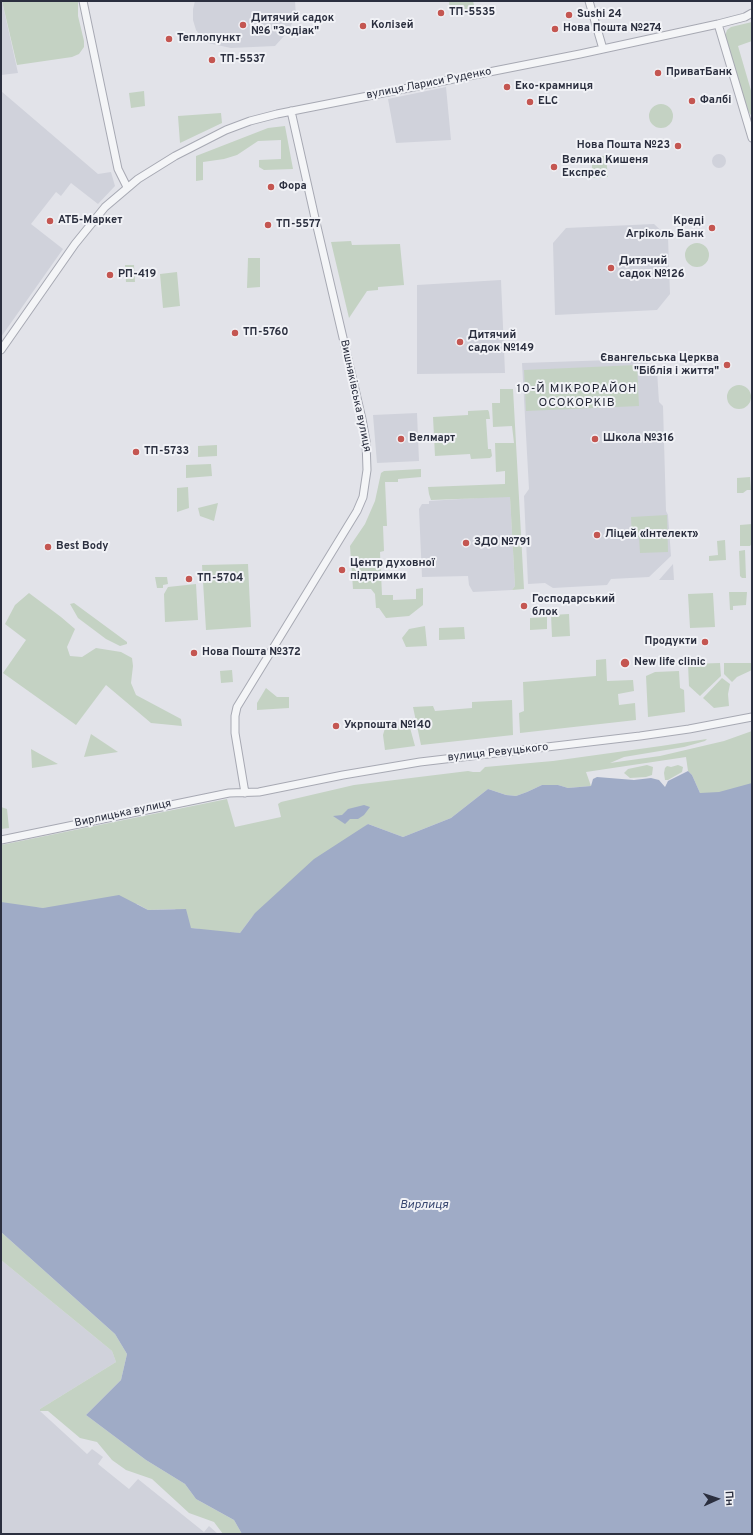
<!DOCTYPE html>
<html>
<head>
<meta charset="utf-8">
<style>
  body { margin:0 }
  #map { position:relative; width:753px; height:1535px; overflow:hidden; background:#e2e3e9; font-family:Overpass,sans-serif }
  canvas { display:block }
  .frame { position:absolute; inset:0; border:2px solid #2b2f3f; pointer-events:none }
  .north { position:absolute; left:697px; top:1479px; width:40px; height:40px; -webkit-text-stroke:3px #f1f2f6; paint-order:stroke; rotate:87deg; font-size:11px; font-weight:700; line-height:16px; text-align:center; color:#2b2f3f }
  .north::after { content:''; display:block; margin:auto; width:14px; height:18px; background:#2b2f3f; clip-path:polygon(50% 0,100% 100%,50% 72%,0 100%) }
</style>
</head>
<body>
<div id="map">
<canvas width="753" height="1535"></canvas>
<div class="frame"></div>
<div class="north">Пн</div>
</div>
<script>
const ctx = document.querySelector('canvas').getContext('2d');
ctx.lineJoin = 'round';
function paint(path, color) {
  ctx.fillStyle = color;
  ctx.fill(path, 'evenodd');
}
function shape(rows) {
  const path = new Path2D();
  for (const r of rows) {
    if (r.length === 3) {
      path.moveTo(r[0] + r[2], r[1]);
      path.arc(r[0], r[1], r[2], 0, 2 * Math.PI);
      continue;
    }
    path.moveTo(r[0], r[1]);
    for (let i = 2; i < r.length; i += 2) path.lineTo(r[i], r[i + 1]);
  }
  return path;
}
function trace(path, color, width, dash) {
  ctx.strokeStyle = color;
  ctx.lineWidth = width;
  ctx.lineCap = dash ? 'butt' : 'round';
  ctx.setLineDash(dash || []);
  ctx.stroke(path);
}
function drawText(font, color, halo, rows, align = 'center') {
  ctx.font = font + ' Overpass,sans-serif';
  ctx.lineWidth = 4;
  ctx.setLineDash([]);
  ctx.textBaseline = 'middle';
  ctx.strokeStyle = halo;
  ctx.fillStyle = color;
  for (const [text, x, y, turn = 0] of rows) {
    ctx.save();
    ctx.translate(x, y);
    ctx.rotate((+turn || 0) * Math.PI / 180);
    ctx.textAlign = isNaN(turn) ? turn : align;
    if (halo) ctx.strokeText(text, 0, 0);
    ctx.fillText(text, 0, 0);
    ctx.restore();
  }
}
const built = shape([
  [1,1,2,1,18,73,1,75],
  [195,1,295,1,296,17,285,35,275,46,231,48,208,43,202,38,196,30,193,20,193,9],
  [446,87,451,140,396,143,388,99],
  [1,91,98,174,111,172,115,186,98,204,71,183,61,196,56,192,31,224,63,249,1,337],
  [719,161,7],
  [654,224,668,237,670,294,657,310,555,315,553,243,566,228],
  [501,280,505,373,417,374,417,285],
  [642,359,657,371,659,402,663,406,666,511,668,515,671,556,649,577,611,579,607,585,553,588,545,583,528,584,524,496,529,489,522,363],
  [417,413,419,461,377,463,373,415],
  [510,496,515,586,512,590,473,592,469,585,468,576,422,577,419,509,422,504,429,504,429,501],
  [673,564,674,580,659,580],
  [1,1260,112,1351,116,1362,40,1409,40,1411,87,1454,92,1449,103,1457,98,1464,129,1489,138,1479,204,1532,209,1526,218,1534,1,1534]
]);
const green = shape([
  [2,1,78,1,78,16,84,41,84,47,79,54,72,57,17,65],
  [449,1,473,1,474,5,465,14,450,14],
  [752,22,752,41,738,46,752,94,752,117,746,107,725,36,727,30,731,27],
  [144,91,145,106,131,108,129,93],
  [661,116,12],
  [221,113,222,123,180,143,178,116],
  [285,126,293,169,264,170,259,167,259,160,281,159,281,140,258,141,237,155,224,159,203,162,203,180,196,181,196,156,268,128],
  [592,156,606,156,608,177,592,178],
  [351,241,352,245,400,244,404,285,378,287,378,290,367,291,349,318,331,242],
  [697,255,12],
  [248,258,260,258,260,287,247,288],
  [125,265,134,265,135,282,126,282],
  [177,272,180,306,163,308,160,274],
  [637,365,639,406,526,411,524,370],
  [739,397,12],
  [500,389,513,389,524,589,512,590,515,586,510,497,431,500,429,494,428,487,505,484,505,471,496,472,495,443,514,443,512,426,493,427,492,403,500,403],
  [488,410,489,412,490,419,486,419,488,449,491,449,492,456,490,458,471,459,470,454,435,456,433,417,468,415,468,411],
  [217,445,217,456,198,457,198,446],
  [211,464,212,476,186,478,186,465],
  [421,469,421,477,398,479,398,482,385,482,387,526,383,526,384,551,380,552,382,595,393,595,393,600,416,599,416,589,423,588,423,605,409,616,386,618,379,608,376,608,375,594,371,589,353,589,350,546,365,524,375,501,381,473,384,471],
  [750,477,751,490,747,490,743,493,737,493,737,478],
  [188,487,189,508,177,512,177,488],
  [218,503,214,521,200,516,198,508],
  [667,515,668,552,640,553,639,537,632,537,631,517],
  [752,524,752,543,750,546,740,546,740,525],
  [725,540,726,560,709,561,709,556,718,555,717,541],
  [745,550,746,578,742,578,740,576,739,551],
  [248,564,251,627,206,630,202,565],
  [155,577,167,577,168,584,163,585,163,588,157,588],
  [196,584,198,620,165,622,164,594,168,587],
  [729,592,747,592,746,605,733,606,733,610,730,610],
  [29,593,61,617,75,629,67,647,70,656,82,657,96,648,121,652,132,658,133,666,131,683,136,695,181,719,182,726,151,723,106,685,76,725,3,673,26,640,5,624,15,605],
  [713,593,715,627,690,628,688,594],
  [74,603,127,642,127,644,120,646,106,639,78,618,70,604],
  [569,614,570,636,552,637,551,615],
  [547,617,547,629,530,630,530,618],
  [425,626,427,646,406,647,402,638,409,629],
  [464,627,465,639,439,640,439,628],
  [606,659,607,681,633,680,634,691,618,694,619,705,635,703,636,720,520,733,519,713,524,711,523,682,596,676,596,660],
  [720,663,721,676,700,696,689,686,688,664],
  [724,663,752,663,752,670,737,677,732,682,724,674],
  [232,670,233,682,221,683,220,671],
  [679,671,680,688,684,690,685,712,648,717,646,676,655,672],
  [722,678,730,684,728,694,729,706,714,708,703,698],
  [266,688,277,697,289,697,289,708,257,710,257,703],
  [512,700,513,735,421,745,413,707,433,706,435,711,472,708,472,702],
  [409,724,415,746,385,750,383,735,385,728],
  [752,731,752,787,728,793,700,793,692,775,688,771,686,757,586,772,591,786,568,788,558,785,542,785,527,792,516,796,506,795,488,789,451,818,403,837,368,824,252,917,240,933,221,932,207,935,199,929,191,928,175,909,148,910,137,904,43,908,1,905,1,845,227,799,235,827,281,817,278,804,281,802,354,785,468,771,473,772,480,772,485,767,553,761,661,746,707,739,705,741,684,747,624,757,610,763,624,761,660,756,724,741],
  [91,734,118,752,84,757],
  [31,749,58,764,32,768],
  [647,765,653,767,652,775,646,777,630,778,624,773,628,769],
  [678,765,683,767,682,772,668,780,665,780,664,773,665,768,667,766,671,767],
  [1,807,7,809,9,828,1,829],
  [1,1232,115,1334,127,1354,121,1380,86,1415,146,1460,185,1484,196,1499,234,1520,242,1534,223,1534,214,1522,189,1513,152,1479,126,1470,112,1460,97,1442,80,1438,48,1411,40,1411,40,1409,116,1362,112,1351,1,1260]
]);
const water = shape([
  [688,771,692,775,700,793,719,792,752,783,752,1534,242,1534,234,1520,196,1499,185,1484,146,1460,86,1415,121,1380,127,1354,115,1334,1,1232,1,902,43,908,119,895,148,910,186,909,191,928,240,933,255,913,314,859,368,824,403,837,451,818,488,789,506,795,516,796,527,792,542,785,558,785,568,788,591,786,593,779,597,777,634,780,651,778,659,780,665,787,668,781],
  [364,805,370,807,364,815,358,819,350,819,345,824,333,816,342,815,348,809]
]);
const minor = shape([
  [83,1,118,169,127,187],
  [589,1,603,49],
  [718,24,752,138],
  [1,350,75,244,105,207,138,179,175,156,226,130,250,121,277,114,580,54,718,24,745,17,752,13],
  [245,793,235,733,235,716,237,707,357,511,363,497,367,470,366,441,362,419,315,218,291,111],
  [1,840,229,793,259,792,343,775,420,762,640,736,689,729,752,717]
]);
const markers = [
  [441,13,4,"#c45651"],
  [569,15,4,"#c45651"],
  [243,25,4,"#c45651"],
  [363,26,4,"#c45651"],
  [555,29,4,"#c45651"],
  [169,39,4,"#c45651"],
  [212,60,4,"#c45651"],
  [658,73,4,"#c45651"],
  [507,87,4,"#c45651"],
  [692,101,4,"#c45651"],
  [530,102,4,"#c45651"],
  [678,146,4,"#c45651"],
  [554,167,4,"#c45651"],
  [271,187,4,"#c45651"],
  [50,221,4,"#c45651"],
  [268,225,4,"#c45651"],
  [712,228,4,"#c45651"],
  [611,268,4,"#c45651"],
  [110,275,4,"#c45651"],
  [235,333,4,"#c45651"],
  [460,342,4,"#c45651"],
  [727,365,4,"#c45651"],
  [401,439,4,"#c45651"],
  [595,439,4,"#c45651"],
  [136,452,4,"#c45651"],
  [597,535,4,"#c45651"],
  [466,543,4,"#c45651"],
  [48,547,4,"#c45651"],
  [342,570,4,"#c45651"],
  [189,579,4,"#c45651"],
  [524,606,4,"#c45651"],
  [705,642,4,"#c45651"],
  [194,653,4,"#c45651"],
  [625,663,5,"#c45651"],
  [336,726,4,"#c45651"]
];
const poiNames = [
  ["ТП-5535",449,13],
  ["Sushi 24",577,15],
  ["Дитячий садок",251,19],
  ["№6 \"Зодіак\"",251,32],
  ["Колізей",371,26],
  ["Нова Пошта №274",563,29],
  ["Теплопункт",177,39],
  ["ТП-5537",220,60],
  ["ПриватБанк",666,73],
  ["Еко-крамниця",515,87],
  ["Фалбі",700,101],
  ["ELC",538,102],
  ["Нова Пошта №23",670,146,"right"],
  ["Велика Кишеня",562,161],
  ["Експрес",562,174],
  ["Фора",279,187],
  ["АТБ-Маркет",58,221],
  ["Креді",704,222,"right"],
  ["Агріколь Банк",704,235,"right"],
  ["ТП-5577",276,225],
  ["Дитячий",619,262],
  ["садок №126",619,275],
  ["РП-419",118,275],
  ["ТП-5760",243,333],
  ["Дитячий",468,336],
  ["садок №149",468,349],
  ["Євангельська Церква",719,359,"right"],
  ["\"Біблія і життя\"",719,372,"right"],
  ["Велмарт",409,439],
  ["Школа №316",603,439],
  ["ТП-5733",144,452],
  ["Ліцей «Інтелект»",605,535],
  ["ЗДО №791",474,543],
  ["Best Body",56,547],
  ["Центр духовної",350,564],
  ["підтримки",350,577],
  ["ТП-5704",197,579],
  ["Господарський",532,600],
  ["блок",532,613],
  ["Продукти",697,642,"right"],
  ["Нова Пошта №372",202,653],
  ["New life clinic",634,663],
  ["Укрпошта №140",344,726]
];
const streetNames = [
  ["вулиця Лариси Руденко",429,84,-11],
  ["Вишняківська вулиця",355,396,78],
  ["вулиця Ревуцького",498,753,-6],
  ["Вирлицька вулиця",123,814,-12]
];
const neighbourhoodNames = [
  ["10-Й МІКРОРАЙОН",577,390],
  ["ОСОКОРКІВ",577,404]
];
const waterNames = [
  ["Вирлиця",424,1206]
];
paint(built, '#d0d2db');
paint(green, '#c4d2c3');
paint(water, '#9fabc6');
trace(minor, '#a7a9b3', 9);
trace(minor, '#f4f5f7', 7);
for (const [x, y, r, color] of markers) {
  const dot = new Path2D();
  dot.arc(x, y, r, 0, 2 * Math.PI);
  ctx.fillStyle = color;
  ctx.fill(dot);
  trace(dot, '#f1f2f6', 1.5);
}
drawText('bold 11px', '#2b2f3f', '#f1f2f6', poiNames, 'left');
drawText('11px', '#2b2f3f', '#f1f2f6', streetNames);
ctx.letterSpacing = '1px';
drawText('12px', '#1d2030', '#f1f2f6', neighbourhoodNames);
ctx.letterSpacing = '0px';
drawText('italic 12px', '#384770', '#f1f2f6', waterNames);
</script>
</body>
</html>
